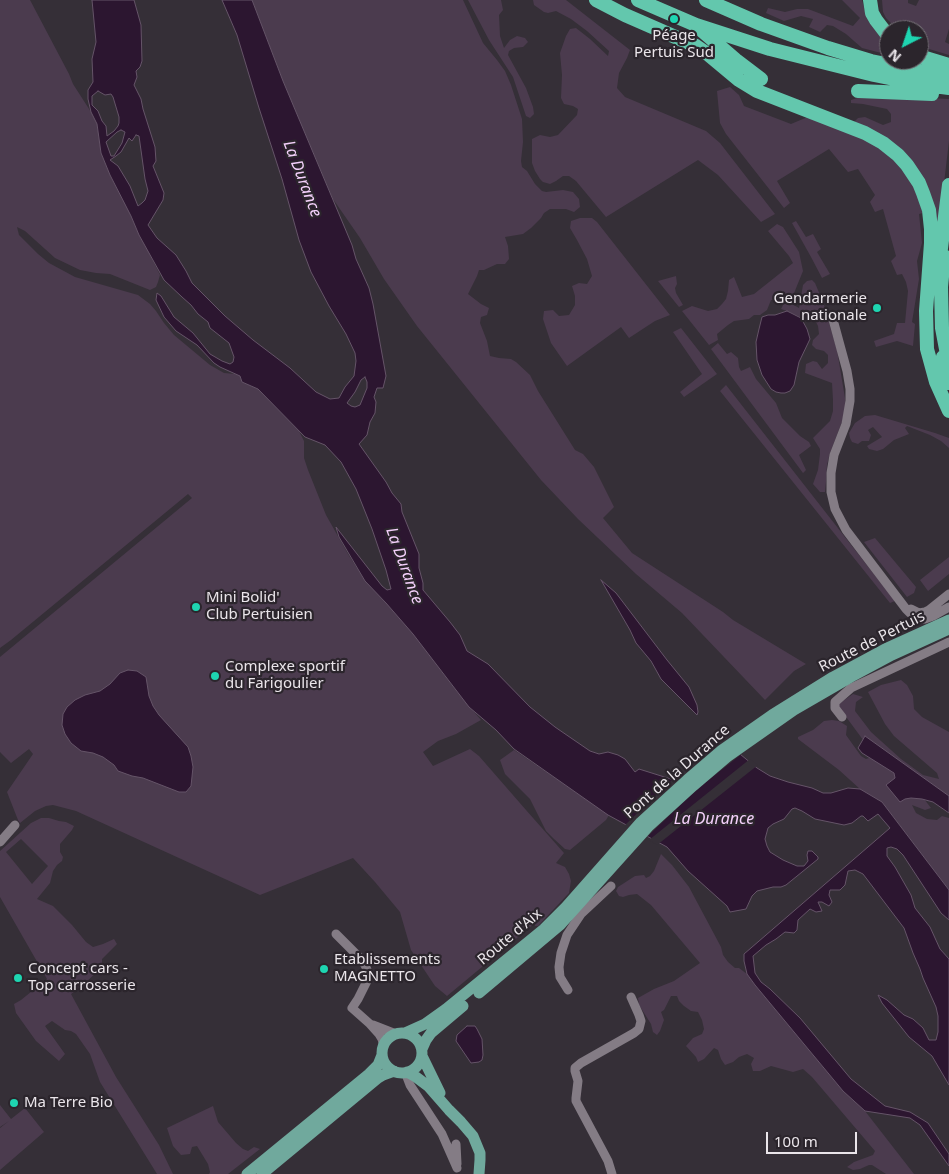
<!DOCTYPE html>
<html>
<head>
<meta charset="utf-8">
<style>
  body { margin:0 }
  #map { position:relative; width:949px; height:1174px; overflow:hidden; background:#352f37; font-family:"Noto Sans",sans-serif }
  canvas { display:block }
  .north { position:absolute; left:879px; top:20px; width:50px; height:50px; box-sizing:border-box; background:#2b252c; border:1px solid #777278; border-radius:50%; rotate:221deg; font-size:14px; font-weight:700; line-height:20px; text-align:center; color:#eae5ea }
  .north::after { content:''; display:block; margin:auto; width:18px; height:22px; background:#1ed5b1; clip-path:polygon(50% 0,100% 100%,50% 72%,0 100%) }
  .scale { position:absolute; left:766px; top:1132px; width:91px; height:22px; box-sizing:border-box; border:2px solid #eae5ea; border-top:0; padding-left:6px; font-size:15px; line-height:18px; white-space:nowrap; color:#eae5ea; -webkit-text-stroke:4px #2b252c; paint-order:stroke }
</style>
</head>
<body>
<div id="map">
<canvas width="949" height="1174"></canvas>
<div class="north">N</div>
<div class="scale">100 m</div>
</div>
<script>
const ctx = document.querySelector('canvas').getContext('2d');
ctx.lineJoin = 'round';
function paint(path, color) {
  ctx.fillStyle = color;
  ctx.fill(path, 'evenodd');
}
function shape(rows) {
  const path = new Path2D();
  for (const r of rows) {
    if (r.length === 3) {
      path.moveTo(r[0] + r[2], r[1]);
      path.arc(r[0], r[1], r[2], 0, 2 * Math.PI);
      continue;
    }
    path.moveTo(r[0], r[1]);
    for (let i = 2; i < r.length; i += 2) path.lineTo(r[i], r[i + 1]);
  }
  return path;
}
function trace(path, color, width, dash) {
  ctx.strokeStyle = color;
  ctx.lineWidth = width;
  ctx.lineCap = dash ? 'butt' : 'round';
  ctx.setLineDash(dash || []);
  ctx.stroke(path);
}
function drawText(font, color, halo, rows, align = 'center') {
  ctx.font = font + ' "Noto Sans",sans-serif';
  ctx.lineWidth = 4.5;
  ctx.setLineDash([]);
  ctx.textBaseline = 'middle';
  ctx.strokeStyle = halo;
  ctx.fillStyle = color;
  for (const [text, x, y, turn = 0] of rows) {
    ctx.save();
    ctx.translate(x, y);
    ctx.rotate((+turn || 0) * Math.PI / 180);
    ctx.textAlign = isNaN(turn) ? turn : align;
    if (halo) ctx.strokeText(text, 0, 0);
    ctx.fillText(text, 0, 0);
    ctx.restore();
  }
}
const green = shape([
  [0,0,30,0,69,74,73,84,91,112,97,124,101,153,110,175,131,216,139,235,145,245,160,275,158,282,156,287,150,290,110,274,96,273,80,270,55,258,25,231,17,227,19,235,38,254,49,263,75,277,138,295,150,304,156,311,164,323,174,335,210,365,224,373,235,374,240,376,242,382,258,389,299,431,304,441,304,458,308,470,326,515,348,554,365,581,386,603,413,634,458,693,481,720,456,734,438,741,423,752,433,766,470,749,479,756,526,810,564,853,556,863,565,867,569,874,571,881,569,893,538,926,535,926,535,923,447,996,435,986,411,950,400,912,375,882,353,858,260,895,76,811,53,805,46,806,35,811,20,823,18,820,7,792,33,754,29,749,11,763,0,752,0,657,192,498,188,494,11,640,0,648],
  [252,0,463,0,483,43,497,60,505,71,511,85,522,119,523,142,521,161,522,167,527,171,535,184,542,191,546,192,563,190,573,192,579,199,580,207,574,212,566,209,550,209,544,213,541,218,531,228,523,234,505,237,508,246,509,259,505,264,497,264,484,270,479,270,477,276,468,294,481,304,489,308,487,315,481,317,480,323,487,341,490,356,499,358,511,359,516,362,530,375,538,391,575,450,583,454,594,467,614,507,603,518,632,553,723,612,733,620,806,664,794,671,765,700,682,613,636,574,578,519,541,480,417,326,384,279,360,238,333,199,283,81],
  [468,0,501,0,503,10,499,15,500,36,504,48,510,40,517,36,525,38,528,42,523,47,514,48,509,51,508,55,526,88,533,107,534,114,530,118,526,116,513,77,489,40],
  [533,0,566,0,630,50,627,58,619,73,617,88,625,97,706,131,720,143,775,214,761,222,718,175,698,160,606,217,576,181,569,176,563,176,556,181,550,184,543,182,540,179,535,171,532,163,532,139,540,135,550,137,558,135,577,115,578,109,573,106,564,104,561,98,562,75,560,53,566,36,570,29,576,28,590,39,608,56,609,51,587,31,571,19,556,11,548,13,544,12,534,5],
  [842,0,862,0,865,11,889,42,889,55,862,48,846,34,833,26,827,25,820,32,809,27,813,19,801,16,784,21,766,13,768,8,785,12,797,9,808,9,853,26,860,18],
  [882,0,908,0,908,3,916,6,919,0,949,0,949,29,945,42,949,44,949,55,929,49,919,44,919,30,900,30,893,25,886,18,883,12],
  [730,87,739,95,744,106,791,124,810,116,878,145,896,160,915,188,923,213,919,214,922,243,917,261,919,279,912,322,915,324,913,346,897,341,876,347,874,341,894,334,897,323,905,323,908,291,906,282,902,274,897,275,891,261,896,256,883,209,875,212,870,202,875,195,858,169,848,172,829,149,777,181,790,203,784,208,726,134,720,123,717,91],
  [867,95,949,99,949,141,939,225,935,221,926,187,854,122,858,118,865,117,883,125,891,122,891,114,887,109,863,104,851,103,851,100],
  [580,218,592,218,597,222,670,315,655,321,629,338,621,327,567,366,551,343,543,319,544,311,553,310,559,316,569,315,575,305,575,296,572,286,579,283,587,284,592,276,587,259,577,240,570,228,571,221],
  [796,221,806,237,813,234,821,249,817,252,830,274,822,278,811,257,792,223],
  [777,224,783,227,799,252,803,271,790,303,799,308,803,285,807,281,812,280,815,283,823,302,837,350,846,404,842,422,830,453,827,465,826,482,825,492,820,492,813,484,818,470,820,454,820,449,813,438,830,421,833,411,833,400,832,383,805,373,806,364,813,361,817,362,822,369,828,363,828,355,824,351,816,349,812,345,813,340,819,334,818,326,816,322,809,321,787,311,781,309,785,301,771,300,767,310,760,315,754,315,749,319,734,321,728,325,717,334,718,340,709,345,682,311,692,306,708,311,717,309,722,304,726,299,728,291,729,280,734,277,742,297,754,294,793,263,789,256,768,231],
  [676,276,677,284,675,288,676,293,683,305,679,307,658,281],
  [681,328,717,374,684,397,680,392,702,374,673,332],
  [718,343,727,354,731,352,738,358,739,367,741,371,750,367,756,379,776,403,782,418,800,436,809,442,811,446,799,455,806,470,803,473,711,349],
  [726,385,895,601,890,603,720,391],
  [875,415,935,433,949,438,949,448,941,441,930,435,907,426,905,428,909,434,894,440,883,449,877,451,869,449,867,446,882,437,873,427,868,430,871,435,869,441,862,441,858,444,852,442,850,438,849,433,855,423,865,416],
  [875,538,916,587,914,593,907,597,864,542],
  [949,557,949,574,928,591,920,580],
  [901,680,907,685,913,696,914,709,922,717,949,732,949,806,869,748,838,706,840,703,853,694,863,697,856,702,855,711,871,732,901,759,923,775,939,779,937,773,894,736,885,724,868,692,881,685],
  [832,720,839,721,847,726,846,735,861,756,866,759,869,758,874,759,887,764,921,795,931,808,925,810,912,805,916,813,927,819,937,820,942,816,949,818,949,890,882,802,860,789,839,770,798,739,798,737,813,730,824,721],
  [514,750,609,815,606,820,570,850,565,849,554,839,546,831,530,799,505,774,500,760],
  [41,818,49,818,59,821,66,822,74,826,72,830,60,844,60,852,63,857,62,861,57,865,53,871,50,883,37,899,53,906,72,925,86,942,93,947,103,944,114,939,117,944,102,959,102,967,83,985,71,994,116,1077,159,1145,173,1174,157,1174,100,1082,90,1054,76,1034,71,1031,65,1030,52,1021,45,1026,65,1054,59,1061,36,1041,16,1013,14,1004,21,1000,47,979,0,897,0,851,31,823],
  [21,839,48,866,32,884,6,852],
  [661,854,672,865,689,887,721,947,723,955,728,962,735,968,739,968,747,974,755,985,843,1091,865,1111,914,1174,886,1174,872,1165,869,1165,860,1169,853,1170,847,1167,854,1162,873,1155,875,1151,812,1077,803,1069,793,1072,771,1066,760,1071,753,1071,751,1064,754,1058,747,1054,739,1057,733,1062,725,1065,721,1059,718,1050,714,1048,704,1059,698,1062,696,1057,686,1046,693,1038,702,1034,704,1029,702,1020,698,1012,691,1011,684,1006,679,1001,677,996,671,996,664,1010,661,1012,664,1020,660,1031,657,1035,653,1032,651,1024,639,1005,638,998,654,989,674,981,700,963,651,905,637,894,629,895,623,897,619,896,616,891,618,887,635,876,644,875,646,878,650,876,654,871],
  [0,1105,11,1119,25,1108,44,1132,0,1170,0,1128,9,1121,0,1127],
  [213,1106,218,1122,236,1143,243,1149,248,1151,254,1147,260,1149,228,1174,209,1174,210,1172,208,1164,197,1146,192,1147,190,1154,181,1155,173,1146,167,1128]
]);
const water = shape([
  [92,0,134,0,141,25,142,61,140,67,136,71,137,77,134,85,141,99,143,109,155,147,156,161,153,166,164,193,163,200,148,225,157,238,176,255,186,271,192,283,225,316,253,340,290,368,316,392,330,399,339,398,345,387,354,376,356,361,355,353,346,334,329,306,311,272,299,240,282,179,259,108,237,35,222,0,252,0,283,81,352,245,356,259,369,288,373,304,386,376,383,388,377,388,374,397,376,402,375,413,370,422,367,435,359,444,386,482,392,493,401,504,402,512,419,554,419,568,423,583,423,590,450,622,460,635,467,651,488,664,530,707,555,727,590,751,599,754,608,752,618,755,625,759,635,772,639,769,674,780,696,764,704,752,715,741,724,741,757,768,770,776,788,782,812,788,823,793,831,793,848,788,860,789,882,802,949,890,949,920,941,913,903,855,897,849,891,847,887,848,887,856,895,867,911,895,915,908,930,927,940,949,949,959,949,1085,932,1056,909,1037,882,1003,878,995,887,1000,904,1015,913,1019,923,1028,929,1040,936,1040,938,1032,938,1016,936,1007,923,978,920,969,913,953,904,928,863,874,855,870,848,871,845,885,840,890,830,890,829,895,832,902,829,906,822,902,818,902,822,911,816,912,810,909,798,920,797,930,794,933,785,932,776,939,766,945,753,956,755,973,761,982,770,989,800,1018,851,1079,885,1106,910,1112,928,1123,949,1154,949,1166,920,1125,910,1118,865,1111,843,1091,755,985,747,974,744,961,744,954,890,828,878,814,868,821,863,816,861,816,852,823,844,825,815,819,802,811,795,808,792,809,784,819,773,824,768,828,765,839,767,846,770,852,783,860,797,866,804,866,808,861,807,855,808,851,812,851,818,857,818,859,786,885,781,887,773,887,757,891,752,896,746,909,730,912,727,906,688,871,667,847,608,815,514,749,496,730,469,707,413,634,386,603,365,581,339,537,336,527,382,586,387,590,391,589,386,570,372,529,356,489,341,462,325,445,305,437,258,389,242,382,240,376,220,367,214,363,197,345,176,331,164,317,156,300,157,293,161,296,174,317,193,333,210,354,222,361,230,364,233,362,234,357,229,343,210,328,208,322,198,314,191,305,182,297,164,280,139,235,131,216,110,175,101,153,97,124,91,112,88,99,88,90,93,82,92,59,96,42,92,0],
  [98,91,105,95,111,94,113,97,119,117,119,123,118,126,114,131,107,136,106,126,102,121,98,111,92,105,92,96,98,91],
  [121,130,125,132,122,143,114,156,111,156,106,142,117,132,121,130],
  [136,135,139,136,145,179,148,191,145,200,142,203,138,206,130,186,118,166,110,160,116,156,121,152,129,138,132,141,136,135],
  [365,377,367,382,367,388,360,405,355,407,351,406,347,403,355,392,361,380,365,377],
  [787,311,801,318,807,329,810,339,799,362,794,385,790,391,785,393,781,393,776,392,771,389,762,375,757,360,756,342,759,329,762,317,768,315,775,315,787,311],
  [601,580,616,593,667,660,689,687,697,705,698,712,697,715,661,679,651,661,636,643,630,630,601,580],
  [128,670,137,671,146,677,149,696,153,706,159,715,188,747,191,756,193,767,191,786,186,792,179,792,143,778,132,776,118,771,114,765,103,757,93,753,81,751,71,743,65,734,62,725,63,714,67,707,75,700,85,695,100,691,110,684,120,673,128,670],
  [865,736,949,796,949,813,933,802,922,799,911,798,905,799,900,802,886,785,895,778,894,773,862,753,858,748,865,736],
  [467,1026,475,1026,477,1029,482,1039,483,1055,482,1060,479,1062,471,1063,456,1041,457,1035,467,1026]
]);
const pier = shape([
  [723,738,726,739,743,753,696,790,646,838,624,826,673,779,674,777,686,770,695,763,697,759],
  [750,759,758,765,657,845,649,840]
]);
const minor = shape([
  [832,316,847,371,850,389,850,401,846,424,834,455,831,473,831,492,835,509,846,530,906,609,910,613,919,619,925,619,933,616,949,607],
  [911,609,919,613,925,612,929,610,949,594],
  [842,717,835,708,835,702,851,688,949,642],
  [0,842,15,825],
  [336,934,362,960,366,967,368,973,367,981,358,999,352,1008,370,1024,379,1034,382,1039,384,1046],
  [568,990,560,977,559,967,561,953,567,935,581,914,611,886],
  [373,1025,396,1034],
  [405,1072,410,1085,442,1134,457,1168],
  [456,1144,457,1164],
  [612,1174,608,1161,576,1101,576,1098,578,1081,575,1071,575,1068,581,1063,634,1033,639,1029,641,1021,639,1015,631,997]
]);
const major = shape([
  [479,993,560,925,648,827,693,786,727,757,794,710,851,677,892,655,949,629],
  [405,1033,425,1024,446,1009,544,929,566,907,641,822,687,780,722,750,772,715,833,677,885,649,949,620],
  [402,1053,20],
  [422,1049,426,1040,431,1033,463,1006],
  [422,1056,440,1093],
  [407,1072,416,1077,428,1086,449,1110,461,1122,473,1136,480,1153,480,1160,479,1174],
  [247,1174,369,1074,378,1065,382,1055],
  [262,1174,378,1078,383,1075,394,1071]
]);
const highway = shape([
  [596,0,625,15,696,46,709,55,739,80,757,91,865,133,883,143,898,155,907,165,919,183,923,193,929,210,931,229,931,243,926,311,927,349,936,382,949,411],
  [638,0,696,25,770,49,874,75,919,84,949,88],
  [706,0,761,24,828,48,871,61,949,77],
  [870,0,872,13,876,20,889,37],
  [700,29,736,60,761,79],
  [919,56,949,65],
  [858,91,932,94],
  [944,256,941,287,942,328,949,365],
  [939,264,949,185],
  [943,357,949,383]
]);
const markers = [
  [674,19,5,"#1ed5b1"],
  [877,308,5,"#1ed5b1"],
  [196,607,5,"#1ed5b1"],
  [215,676,5,"#1ed5b1"],
  [324,969,5,"#1ed5b1"],
  [18,978,5,"#1ed5b1"],
  [14,1103,5,"#1ed5b1"]
];
const poiNames = [
  ["Péage",674,36,"center"],
  ["Pertuis Sud",674,53,"center"],
  ["Gendarmerie",867,299,"right"],
  ["nationale",867,316,"right"],
  ["Mini Bolid'",206,598],
  ["Club Pertuisien",206,615],
  ["Complexe sportif",225,667],
  ["du Farigoulier",225,684],
  ["Etablissements",334,960],
  ["MAGNETTO",334,977],
  ["Concept cars -",28,969],
  ["Top carrosserie",28,986],
  ["Ma Terre Bio",24,1103]
];
const streetNames = [
  ["Route de Pertuis",872,642,-27],
  ["Pont de la Durance",677,772,-41],
  ["Route d'Aix",510,937,-40]
];
const waterNames = [
  ["La Durance",302,179,69],
  ["La Durance",404,566,70],
  ["La Durance",714,819]
];
paint(green, '#4b3b4e');
paint(water, '#2c1630');
trace(water, '#655468', 1);
paint(pier, '#352f37');
trace(minor, '#847c85', 9);
trace(major, '#70a99d', 11);
trace(highway, '#63c7ad', 14);
for (const [x, y, r, color] of markers) {
  const dot = new Path2D();
  dot.arc(x, y, r, 0, 2 * Math.PI);
  ctx.fillStyle = color;
  ctx.fill(dot);
  trace(dot, '#2b252c', 2);
}
drawText('15px', '#eae5ea', '#2b252c', poiNames, 'left');
drawText('15px', '#eae5ea', '#2b252c', streetNames);
drawText('italic 16px', '#f4d0fb', '#2b252c', waterNames);
</script>
</body>
</html>
